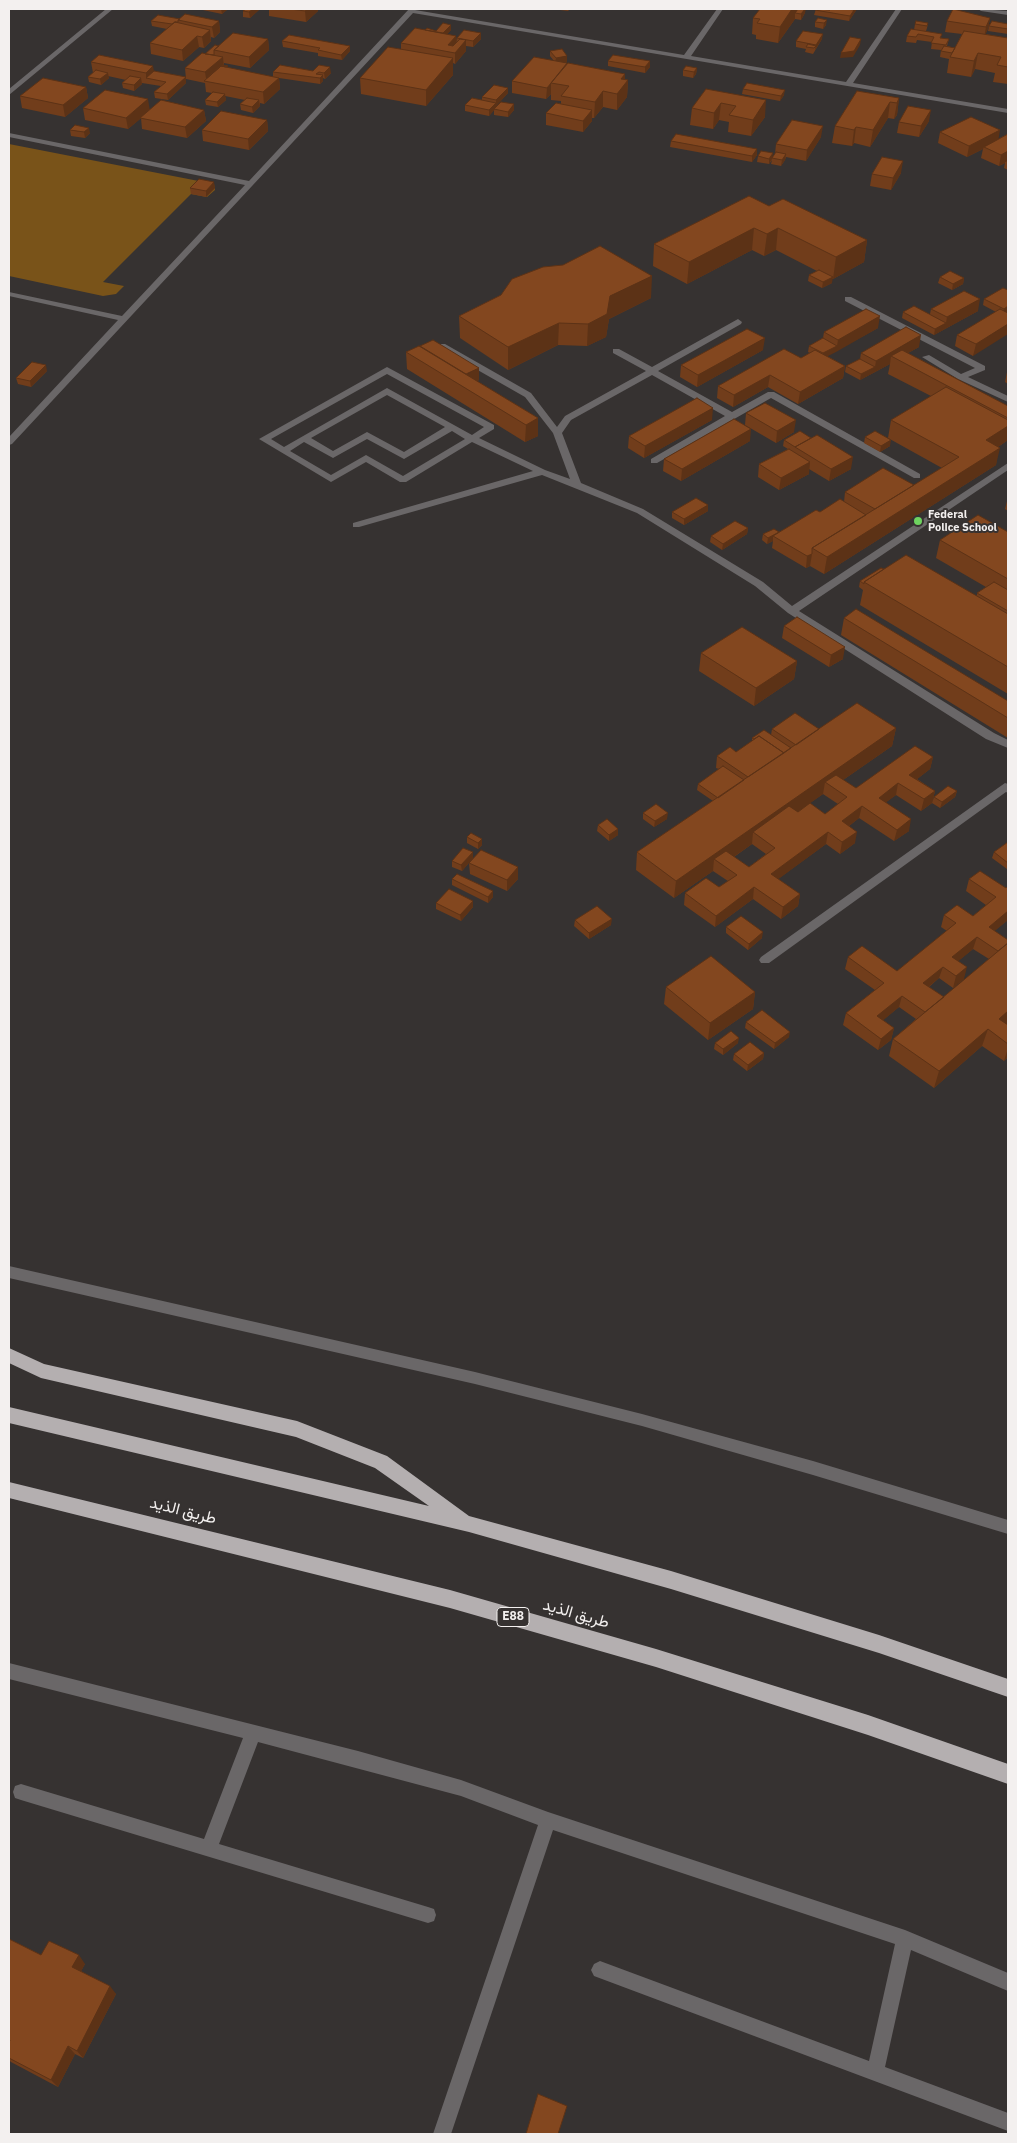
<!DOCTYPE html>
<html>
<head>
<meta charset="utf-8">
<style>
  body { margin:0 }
  #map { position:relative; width:1017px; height:2143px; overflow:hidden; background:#363231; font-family:"IBM Plex Sans",sans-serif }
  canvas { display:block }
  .frame { position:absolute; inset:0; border:10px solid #f3f0ef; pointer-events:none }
</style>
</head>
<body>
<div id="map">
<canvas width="1017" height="2143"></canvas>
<div class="frame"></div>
</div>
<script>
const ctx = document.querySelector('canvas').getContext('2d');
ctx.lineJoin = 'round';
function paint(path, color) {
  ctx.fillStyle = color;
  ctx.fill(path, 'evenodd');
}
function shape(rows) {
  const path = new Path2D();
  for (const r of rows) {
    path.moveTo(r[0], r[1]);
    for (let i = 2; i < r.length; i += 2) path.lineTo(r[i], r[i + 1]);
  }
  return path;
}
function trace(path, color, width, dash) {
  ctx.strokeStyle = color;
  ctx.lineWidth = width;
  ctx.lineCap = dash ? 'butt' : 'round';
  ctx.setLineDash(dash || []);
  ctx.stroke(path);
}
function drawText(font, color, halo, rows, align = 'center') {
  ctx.font = font + ' "IBM Plex Sans",Vazirmatn,sans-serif';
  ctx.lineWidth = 4;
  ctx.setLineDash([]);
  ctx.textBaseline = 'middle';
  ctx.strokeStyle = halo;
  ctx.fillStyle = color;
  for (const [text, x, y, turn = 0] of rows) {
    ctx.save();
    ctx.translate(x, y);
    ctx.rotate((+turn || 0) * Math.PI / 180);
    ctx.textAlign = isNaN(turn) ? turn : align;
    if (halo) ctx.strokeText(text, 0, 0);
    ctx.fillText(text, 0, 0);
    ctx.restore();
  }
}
const green = shape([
  [9,144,214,184,215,190,207,197,191,194,103,282,124,286,116,294,103,296,9,276]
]);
const minor = shape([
  [106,9,113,9,9,95,9,89,106,9],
  [409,9,684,55,717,9,723,9,691,56,846,82,896,9,902,9,853,83,1008,109,1008,113,413,13,12,444,9,445,9,437,118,320,9,296,9,292,122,316,245,185,9,137,9,133,249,181,409,9],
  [978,9,1008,11,1008,15,981,11,978,9],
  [845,297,851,297,985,366,985,370,968,377,1008,396,1008,402,958,379,922,357,929,355,961,374,975,368,845,301,845,297],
  [738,319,742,322,741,324,658,371,732,412,768,392,774,392,920,474,920,478,914,478,771,398,657,463,651,463,651,459,725,416,652,375,571,420,562,433,581,483,643,509,763,582,792,606,1008,463,1008,470,799,611,994,733,1008,740,1008,748,986,739,788,613,755,586,637,513,542,475,359,527,353,527,353,523,533,471,472,442,406,482,400,482,366,462,331,482,259,439,387,367,494,425,494,429,479,438,545,470,570,479,553,433,525,397,439,348,439,344,445,344,531,393,557,427,565,416,646,371,613,353,613,349,619,349,652,367,738,319],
  [387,374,484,427,472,435,387,388,284,447,271,439,387,374],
  [387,395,445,427,404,452,367,432,333,451,311,438,387,395],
  [452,431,465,439,403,476,366,455,331,475,290,451,304,442,333,458,367,439,404,459,452,431],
  [1005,783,1008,784,1008,793,1006,792,769,963,761,963,759,960,761,957,1005,783],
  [9,1266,475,1372,642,1414,813,1461,1008,1520,1008,1534,813,1475,642,1426,475,1384,9,1278,9,1266],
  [9,1663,358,1751,461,1780,548,1812,905,1930,1008,1973,1008,1991,911,1950,885,2067,1008,2113,1008,2131,594,1976,591,1970,594,1964,600,1961,869,2061,895,1944,553,1830,451,2134,433,2134,538,1825,461,1796,258,1742,219,1844,428,1907,434,1909,436,1915,434,1921,428,1923,21,1800,15,1798,13,1792,15,1786,21,1784,204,1839,243,1738,9,1679,9,1663]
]);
const highway = shape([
  [9,1348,44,1364,297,1421,387,1456,469,1516,671,1571,879,1635,1008,1679,1008,1697,879,1653,671,1589,469,1532,9,1423,9,1407,429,1506,375,1468,296,1437,41,1378,9,1363,9,1348],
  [9,1482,450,1590,656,1649,868,1715,1008,1764,1008,1784,868,1735,656,1667,450,1608,9,1498,9,1482]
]);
const wall = shape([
  [198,9,228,9,222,14],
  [246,9,260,9,250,18,243,17,243,11],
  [269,9,318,9,318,11,306,22,269,16],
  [560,9,570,9,568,11,560,10],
  [760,9,805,13,801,20,795,19,778,43,756,39,756,35,752,34,753,18],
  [816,9,857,9,849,21,814,15],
  [818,18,826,25,823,29,815,27,815,22],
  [990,18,988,29,985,34,1008,38,1008,84,993,82,995,73,975,69,971,77,947,73,949,59,940,57,941,50,931,49,932,42,917,40,916,43,906,42,907,36,914,30,915,24,928,23,927,28,926,31,942,38,949,39,947,46,955,48,962,34,945,32,947,21],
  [180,19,219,21,220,32,214,38,211,37,211,41,204,48,199,47,183,61,151,54,150,43,167,29,152,26,151,21],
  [1008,24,1008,34,988,31,989,26],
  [451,25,451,30,447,34,456,36,457,42,457,38,481,39,473,47,466,46,466,51,455,64,453,63,453,75,426,106,361,94,360,78,401,50,401,43,425,30,436,31],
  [268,39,269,50,250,68,224,63,224,66,228,68,273,77,273,72,313,71,331,73,325,79,323,78,323,81,320,84,279,78,280,89,264,104,260,103,260,106,253,113,241,110,240,104,245,100,225,96,226,100,218,107,206,105,205,100,212,93,206,92,205,83,186,79,185,68,219,46],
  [822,39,813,54,805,52,806,49,796,47,796,41],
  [282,41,350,51,342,60,318,56,318,53,283,47],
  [550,51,567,62,562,62,625,74,625,80,628,80,627,97,617,110,603,107,594,118,592,118,592,121,583,132,546,125,546,113,561,104,561,101,551,100,551,94,546,99,512,93,512,81,554,61,550,56],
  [608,61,650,61,650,67,645,73,608,66],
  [91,62,154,71,186,83,168,100,155,98,154,92,161,86,142,83,142,84,134,91,123,88,122,83,126,80,108,76,109,78,101,85,89,82,88,77,93,73],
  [697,68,696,74,693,78,683,76,683,70],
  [86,87,88,98,65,117,22,108,20,96],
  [706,89,765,117,751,136,728,132,729,122,719,120,713,129,690,125,692,108],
  [743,89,784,95,780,101,742,94],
  [857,91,899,98,897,115,894,119,888,118,870,147,854,143,852,146,832,143,835,126],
  [508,93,496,106,496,108,514,110,508,117,494,115,494,110,489,116,465,111,465,105,482,100,482,97],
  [83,108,204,110,206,121,187,138,142,129,141,118,128,129,85,120],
  [267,120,268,131,249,150,203,141,202,130],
  [929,121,919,137,897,133,899,122],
  [70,130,90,133,85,138,71,136],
  [940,132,998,139,1008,134,1008,170,1004,168,1005,163,999,166,981,158,983,149,967,157,938,143],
  [821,137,806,161,786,157,785,160,781,166,771,164,772,160,769,164,757,162,758,156,772,158,775,154,776,144],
  [671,141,757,155,752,162,670,147],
  [901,173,891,190,870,186,872,174],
  [190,188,215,188,206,197,191,194],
  [769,206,867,240,864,262,833,279,832,279,832,283,822,288,808,281,809,275,817,271,776,250,764,256,752,250,687,284,653,266,654,244],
  [940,277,964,278,963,284,952,290,938,283],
  [1008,290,1008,311,1006,312,973,356,955,346,957,335,996,312,983,305,984,299],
  [651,298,609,319,606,337,587,346,558,345,508,370,460,338,459,316],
  [931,309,978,311,934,335,902,318,903,312,930,314],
  [878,328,827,356,845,366,843,378,798,404,768,387,733,407,717,398,718,386,801,358,810,353,808,352,809,346,823,338,824,332],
  [420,346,479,380,477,381,538,418,538,436,525,442,407,369,406,352],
  [919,347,908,353,1008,406,1008,440,998,447,996,465,824,574,810,566,806,568,772,548,773,541,767,544,762,540,763,534,779,532,820,512,844,502,845,492,914,485,942,468,888,438,891,420,931,396,888,374,890,364,860,380,845,372,846,366,860,359,861,353],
  [763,350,697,387,680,377,681,365],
  [1008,367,1008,384,1005,382],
  [47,371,31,387,18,384,16,378],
  [746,413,794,432,776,443,745,425],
  [712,420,644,458,628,448,629,436],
  [865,437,890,446,880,452,864,443],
  [784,440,851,469,829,481,809,469,809,474,779,490,758,477,759,464,788,449,783,446],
  [750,441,681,481,663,471,664,459],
  [1008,497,1008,511,1005,509],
  [708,511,684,525,672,518,672,512],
  [748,528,747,534,722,550,710,542,711,536],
  [1008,532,1008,694,860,605,863,590,859,587,860,581,884,569,977,596,977,593,986,587,936,558,940,540],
  [844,618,1008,701,1008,738,841,635],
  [784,626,843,659,829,667,782,638],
  [701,653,797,661,794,679,754,706,699,671],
  [896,728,892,746,843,780,856,788,933,757,930,769,917,779,935,791,932,803,921,811,896,795,886,802,909,831,894,841,859,818,849,826,855,843,840,854,826,844,778,879,800,894,798,906,781,919,753,899,715,927,684,905,685,893,719,887,728,881,713,871,674,898,636,870,637,852,713,801,697,790,698,784,719,769,716,768,717,756,736,752,752,741,752,738,771,735,772,729,819,729],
  [823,794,838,804,825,814,810,803],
  [752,844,766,854,749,867,734,857],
  [957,791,955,797,940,808,932,803,934,797],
  [643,813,667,819,654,827,643,819],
  [598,825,618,835,609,841,597,831],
  [467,837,482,839,482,845,478,849,467,843],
  [1008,842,1008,868,1007,869,992,858,994,852],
  [473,852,473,858,462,871,452,867,452,861],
  [469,863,518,867,518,879,507,891,470,874],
  [452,879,493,891,493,897,488,903,452,885],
  [969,879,1006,888,1008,886,1008,920,994,931,1008,940,1007,1024,1008,1025,1008,1057,1004,1061,982,1046,934,1088,889,1056,893,1039,916,1019,899,1007,883,1020,894,1028,891,1040,878,1050,843,1025,846,1013,875,990,845,969,848,957,897,971,947,931,941,927,944,915,973,916,986,905,966,891],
  [973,949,989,959,944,997,929,987,939,978,953,988,964,979,958,961],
  [473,901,473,907,461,921,436,909,436,903],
  [575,920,611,925,589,939,574,926],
  [726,927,762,938,748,950,726,933],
  [666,987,755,992,753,1009,708,1040,664,1004],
  [746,1022,789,1037,774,1049,745,1028],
  [715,1043,738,1043,723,1055,714,1049],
  [764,1053,763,1059,747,1071,733,1060,734,1054],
  [9,1939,41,1955,85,1964,81,1971,116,1994,83,2058,75,2054,58,2087,11,2062,9,2060]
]);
const shadedWall = shape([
  [221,9,228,9,222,14],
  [253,9,260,9,250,18,249,12],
  [308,9,318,9,318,11,306,22,305,11],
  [792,9,800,9,795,13,795,19,778,43,780,27],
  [805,9,806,9,805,13,801,20,801,14],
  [854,9,857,9,853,15],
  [854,10,853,15,849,21,850,16],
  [990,18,988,29,984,38,986,27],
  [827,20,826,25,823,29,824,23],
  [219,21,220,32,214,38,212,27],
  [451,25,451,30,439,44,438,38],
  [210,30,211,41,204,48,202,37],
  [481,33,481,39,473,47,473,41],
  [823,34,822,39,815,50,816,45],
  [197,36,199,47,183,61,182,50],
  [456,36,457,47,448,45],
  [268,39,269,50,250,68,249,57],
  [861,39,860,45,853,57,840,58,841,53],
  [466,40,466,51,455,64,455,53],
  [350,46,350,51,342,60,341,55],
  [978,53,975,69,971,77,974,61],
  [567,56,567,62,555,63,556,58],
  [223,57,224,68,206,78,205,72],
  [453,58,453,75,426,106,426,90],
  [650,61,650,67,645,73,645,67],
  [153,66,155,77,146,78,146,73],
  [330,67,331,73,325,79,324,73],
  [697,68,696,74,693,78,694,72],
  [108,73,109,78,101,85,100,79],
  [625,74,625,84,628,80,627,97,617,110,617,94,621,79],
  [323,75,323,81,320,84,320,78],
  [186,77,186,83,168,100,167,94],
  [141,78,142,84,134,91,134,85],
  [279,78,280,89,264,104,263,92],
  [551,83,551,94,546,99,547,88],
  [86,87,88,98,65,117,63,105],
  [508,88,508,93,496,106,496,100],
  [785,90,784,95,780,101,781,96],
  [603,91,603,107,594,118,595,102],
  [225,94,226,100,218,107,217,102],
  [899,98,897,115,894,119,897,103],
  [148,99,150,111,128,129,126,118],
  [259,100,260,106,253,113,252,107],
  [766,100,765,117,751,136,753,120],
  [890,102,888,118,870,147,873,130],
  [496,103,496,108,489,116,489,110],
  [721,103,719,120,713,129,714,113],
  [514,104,514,110,508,117,508,112],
  [204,110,206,121,187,138,185,127],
  [592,110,592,121,583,132,583,121],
  [931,110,929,121,919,137,921,126],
  [267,120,268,131,249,150,248,139],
  [823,126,821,137,806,161,807,150],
  [856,127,854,143,852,146,854,130],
  [89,128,90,133,85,138,84,132],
  [1000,130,998,142,984,147,983,149,967,157,969,146],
  [757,149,757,155,752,162,752,156],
  [1008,151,1008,161,1005,162,1005,163,999,166,1001,155],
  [773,153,772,159,769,164,769,159],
  [786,154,785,160,781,166,782,160],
  [903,161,901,173,891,190,893,178],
  [214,182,215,188,206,197,206,191],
  [754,228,752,250,687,284,689,262],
  [778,228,776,250,764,256,767,234],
  [867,240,864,262,833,279,836,257],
  [652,276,651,298,609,319,606,337,587,346,588,324,610,296],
  [833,277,832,283,822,288,823,282],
  [964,278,963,284,952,290,953,284],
  [980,299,978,311,945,329,947,317],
  [1008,306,1008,311,1002,314,1004,309],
  [880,316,878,328,836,352,838,340],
  [559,323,558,345,508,370,508,347],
  [946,323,945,329,934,335,935,329],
  [1008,324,1008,334,973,356,976,344],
  [921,335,919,347,897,359,891,356,890,364,860,380,861,374,875,367,876,361],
  [765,338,763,350,697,387,698,375],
  [837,346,836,352,822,359,823,353],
  [46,365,47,371,31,387,30,381],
  [845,366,843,378,798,404,800,392],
  [479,368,479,380,465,387,465,375],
  [770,375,768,387,733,407,734,395],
  [713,408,712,420,644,458,645,446],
  [538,418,538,436,525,442,526,425],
  [796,420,794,432,776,443,777,431],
  [1008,426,1008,440,982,458,986,440],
  [751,429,750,441,681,481,682,469],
  [891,440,890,446,880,452,881,446],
  [1000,448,996,465,824,574,827,557],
  [853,457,851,469,829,481,831,469],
  [810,462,809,474,779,490,781,478],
  [708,505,708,511,684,525,684,519],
  [748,528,747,534,722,550,723,544],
  [779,532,773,536,773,541,767,544,768,538],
  [812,554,810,566,806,568,807,556],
  [845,647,843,659,829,667,831,655],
  [797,661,794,679,754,706,756,688],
  [896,728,892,746,833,787,825,782,823,794,761,838,753,832,752,844,722,865,714,859,713,871,674,898,676,881],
  [933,757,930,769,907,787,909,775],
  [898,783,896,795,876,810,879,798],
  [935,791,932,803,921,811,924,799],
  [957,791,955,797,940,808,942,802],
  [862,806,859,818,840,833,842,821],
  [668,813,667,819,654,827,655,821],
  [911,819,909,831,894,841,897,830],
  [618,829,618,835,609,841,609,835],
  [828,832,826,844,769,886,771,874],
  [857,832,855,843,840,854,842,842],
  [482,839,482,845,478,849,478,843],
  [473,852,473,858,462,871,461,865],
  [518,867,518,879,507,891,507,880],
  [754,887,753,899,715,927,716,916],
  [493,891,493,897,488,903,488,897],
  [800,894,798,906,781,919,783,907],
  [473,901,473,907,461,921,460,915],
  [1008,911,1008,920,985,939,989,927],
  [612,919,611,925,589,939,589,933],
  [763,932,762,938,748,950,749,944],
  [977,937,973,949,949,969,952,957],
  [943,967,939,978,920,994,923,983],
  [967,967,964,979,953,988,956,976],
  [755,992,753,1009,708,1040,710,1023],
  [902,996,899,1007,874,1028,877,1016],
  [1008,1011,1008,1023,995,1034,999,1019],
  [894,1028,891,1040,878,1050,881,1039],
  [988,1029,982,1046,934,1088,939,1071],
  [790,1032,789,1037,774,1049,775,1043],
  [739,1038,738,1043,723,1055,723,1049],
  [1008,1048,1008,1057,1004,1061],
  [764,1053,763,1059,747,1071,748,1065],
  [79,1955,85,1964,79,1975,72,1967],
  [110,1986,116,1994,83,2058,77,2051],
  [68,2046,75,2054,58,2087,51,2080]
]);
const building = shape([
  [246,9,253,9,249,12,243,11,246,9],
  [290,9,308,9,305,11,290,9],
  [760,9,792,9,780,27,757,23,760,19,753,18,760,9],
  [798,9,805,9,801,14,795,13,798,9],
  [816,9,830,10,831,9,846,9,854,10,850,16,815,10,816,9],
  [953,9,990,18,986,27,947,21,953,9],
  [185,14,219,21,212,27,178,20,185,14],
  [158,15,180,19,178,20,178,22,175,22,172,24,151,21,158,15],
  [818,18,827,20,824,23,815,22,818,18],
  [916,21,928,23,927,26,915,24,916,21],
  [992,21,1008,24,1008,29,989,26,992,21],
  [175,22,210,30,202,37,197,36,182,50,150,43,175,22],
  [443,23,451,25,443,33,425,30,427,28,436,31,443,23],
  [415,28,456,36,448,45,453,46,460,39,466,40,455,53,401,43,415,28],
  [911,29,942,34,940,38,949,39,946,45,931,43,934,37,918,34,916,37,907,36,911,29],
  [464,30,481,33,473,41,457,38,464,30],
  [803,31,823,34,816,45,796,41,803,31],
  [964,31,1008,38,1008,67,997,65,1001,57,978,53,974,61,950,57,964,31],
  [233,33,268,39,249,57,214,50,233,33],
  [289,35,350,46,341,55,318,50,320,48,282,41,289,35],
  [850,37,861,39,854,51,841,53,850,37],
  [808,44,816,46,814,48,806,47,808,44],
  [215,45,219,46,214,50,214,55,205,54,215,45],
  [944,46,955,48,952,53,941,51,944,46],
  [388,47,453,58,426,90,360,78,388,47],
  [562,49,567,56,556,58,550,51,562,49],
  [202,53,223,57,205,72,185,68,202,53],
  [99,55,153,66,146,73,91,62,99,55],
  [613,55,650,61,645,67,608,61,613,55],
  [534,57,567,63,547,88,512,81,534,57],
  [568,63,625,74,621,79,628,80,617,94,603,91,595,102,561,96,569,86,551,83,568,63],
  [221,65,228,66,226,67,221,66,207,78,206,78,221,65],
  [280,65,313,71,319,65,330,67,324,73,319,72,316,74,323,75,320,78,273,72,280,65],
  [221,66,279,78,263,92,204,81,221,66],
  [686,66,697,68,694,72,683,70,686,66],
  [96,70,108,73,100,79,88,77,96,70],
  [154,71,186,77,167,94,154,92,166,82,146,78,154,71],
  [130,76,141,78,134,85,122,83,130,76],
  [43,78,86,87,63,105,20,96,43,78],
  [747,83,785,90,781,96,743,89,747,83],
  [494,85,508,88,496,100,482,97,494,85],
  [706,89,766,100,753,120,729,115,736,106,721,103,714,113,692,108,706,89],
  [105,90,148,99,126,118,83,108,105,90],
  [857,91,899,98,897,103,890,102,873,130,856,127,854,130,835,126,857,91],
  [213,92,225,94,217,102,205,100,213,92],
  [247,98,259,100,252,107,240,104,247,98],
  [472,98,496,103,489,110,465,105,472,98],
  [161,100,204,110,185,127,140,118,161,100],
  [501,102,514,104,508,112,494,109,501,102],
  [556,103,592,110,583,121,546,113,556,103],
  [908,106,931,110,921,126,899,122,908,106],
  [221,111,267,120,248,139,202,130,221,111],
  [971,117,1000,130,969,146,940,132,971,117],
  [792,120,823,126,807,150,776,144,792,120],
  [75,125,89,128,84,132,70,130,75,125],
  [676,134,757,149,752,156,671,141,676,134],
  [1008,134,1008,151,1001,155,984,147,1008,134],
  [761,151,773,153,769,159,758,156,761,151],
  [776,152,786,154,782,160,772,158,776,152],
  [882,157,903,161,893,178,872,174,882,157],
  [199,179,214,182,206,191,190,188,199,179],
  [749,196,769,206,783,199,867,240,836,257,778,228,767,234,754,228,689,262,654,244,749,196],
  [600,246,652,276,610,296,607,314,588,324,559,323,508,347,459,316,501,295,512,279,543,267,563,265,600,246],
  [819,270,833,277,823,282,809,275,819,270],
  [950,271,964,278,953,284,940,277,950,271],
  [1003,288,1008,290,1008,306,1004,309,984,299,1003,288],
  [964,291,980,299,947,317,931,309,964,291],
  [914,306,946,323,935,329,903,312,914,306],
  [866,309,880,316,838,340,824,332,866,309],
  [1000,309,1008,313,1008,324,976,344,957,335,1000,309],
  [906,327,921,335,876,361,861,353,906,327],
  [747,329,765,338,698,375,681,365,747,329],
  [823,338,837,346,823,353,809,346,823,338],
  [433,340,479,368,466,374,420,346,433,340],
  [419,346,538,418,526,425,406,352,419,346],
  [784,349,801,358,815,350,845,366,800,392,770,375,734,395,718,386,784,349],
  [902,350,1008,406,1008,418,891,356,902,350],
  [860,359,875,367,861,374,846,366,860,359],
  [32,362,46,365,30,381,16,378,32,362],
  [946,387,1008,420,1008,426,986,440,1000,448,827,557,812,548,959,457,891,420,946,387],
  [697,398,713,408,645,446,629,436,697,398],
  [765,403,796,420,777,431,746,413,765,403],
  [734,419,751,429,682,469,664,459,734,419],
  [800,431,811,438,795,447,784,440,800,431],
  [875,431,891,440,881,446,865,437,875,431],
  [817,435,853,457,831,469,795,447,817,435],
  [789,449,810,462,781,478,759,464,789,449],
  [883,468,914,485,875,509,845,492,883,468],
  [696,498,708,505,684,519,672,512,696,498],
  [840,499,866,515,812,548,812,554,807,556,773,536,816,510,820,512,840,499],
  [978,515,1008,532,1008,579,940,540,978,515],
  [735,521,748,528,723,544,711,536,735,521],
  [774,529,779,532,768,538,763,534,774,529],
  [906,555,1008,614,1008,667,864,582,906,555],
  [881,568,884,569,864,582,864,584,860,581,881,568],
  [994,582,1008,590,1008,611,977,593,994,582],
  [856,609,1008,701,1008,718,844,618,856,609],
  [797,617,845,647,831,655,784,626,797,617],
  [742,627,797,661,756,688,701,653,742,627],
  [857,703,896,728,676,881,637,852,857,703],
  [795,713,819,729,796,745,772,729,795,713],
  [764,730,791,748,784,753,759,736,754,739,752,738,764,730],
  [759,736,784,753,748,777,717,756,730,747,736,752,759,736],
  [915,746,933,757,909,775,935,791,924,799,898,783,879,798,911,819,897,830,862,806,842,821,857,832,842,842,828,832,771,874,800,894,783,907,754,887,716,916,685,893,706,878,719,887,737,875,714,859,726,851,749,867,775,848,753,832,789,806,798,812,810,803,825,814,847,797,825,782,836,775,856,788,915,746],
  [723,766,744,780,718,798,698,784,723,766],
  [948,786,957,791,942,802,934,797,948,786],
  [656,804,668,813,655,821,643,813,656,804],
  [607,819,618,829,609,835,598,825,607,819],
  [471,833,482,839,478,843,467,837,471,833],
  [1008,842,1008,863,994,852,1008,842],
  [463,848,473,852,461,865,452,861,463,848],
  [481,850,518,867,507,880,469,863,481,850],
  [980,871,1006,888,1008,886,1008,911,989,927,1008,940,1008,943,998,951,977,937,952,957,967,967,956,976,943,967,923,983,944,997,925,1012,902,996,877,1016,894,1028,881,1039,846,1013,884,983,848,957,862,946,897,971,956,923,944,915,957,905,973,916,996,897,969,879,980,871],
  [457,874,493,891,488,897,452,879,457,874],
  [449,889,473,901,460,915,436,903,449,889],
  [597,906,612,919,589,933,575,920,597,906],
  [741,916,763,932,749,944,726,927,741,916],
  [1008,943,1008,1011,999,1019,1008,1025,1008,1044,988,1029,939,1071,893,1039,1008,943],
  [711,956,755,992,710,1023,666,987,711,956],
  [762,1010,790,1032,775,1043,746,1022,762,1010],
  [731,1031,739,1038,723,1049,715,1043,731,1031],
  [750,1042,764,1053,748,1065,734,1054,750,1042],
  [9,1939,41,1955,49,1941,79,1955,72,1967,110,1986,77,2051,68,2046,51,2080,9,2058,9,2043,10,2040,9,2039,9,1939],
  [538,2094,567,2106,558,2134,526,2134,538,2094]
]);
const markers = [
  [918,521,5,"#6ed360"]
];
const farPoinames = [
  ["Federal",928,515],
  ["Police School",928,528]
];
const shields = [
  [513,1617,32]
];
const shieldNames = [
  ["E88",513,1617]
];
const nearStreetnames = [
  ["طريق الذيد",183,1511,14],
  ["طريق الذيد",576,1614,16]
];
paint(green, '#795319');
paint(minor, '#6a6768');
paint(highway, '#b4afb0');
paint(wall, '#713d1b');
paint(shadedWall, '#5c3216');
paint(building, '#83471f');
trace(building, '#5c3216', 1);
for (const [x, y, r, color] of markers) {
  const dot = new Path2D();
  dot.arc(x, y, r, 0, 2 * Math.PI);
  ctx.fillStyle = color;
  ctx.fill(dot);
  trace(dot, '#363231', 2);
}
drawText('bold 11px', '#f3f0ef', '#363231', farPoinames, 'left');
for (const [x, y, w] of shields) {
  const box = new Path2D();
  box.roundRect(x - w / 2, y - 9.5, w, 19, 4);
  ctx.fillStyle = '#363231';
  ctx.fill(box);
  trace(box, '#f3f0ef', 1);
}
drawText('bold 12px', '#f3f0ef', null, shieldNames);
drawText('16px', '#f3f0ef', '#363231', nearStreetnames);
</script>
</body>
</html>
